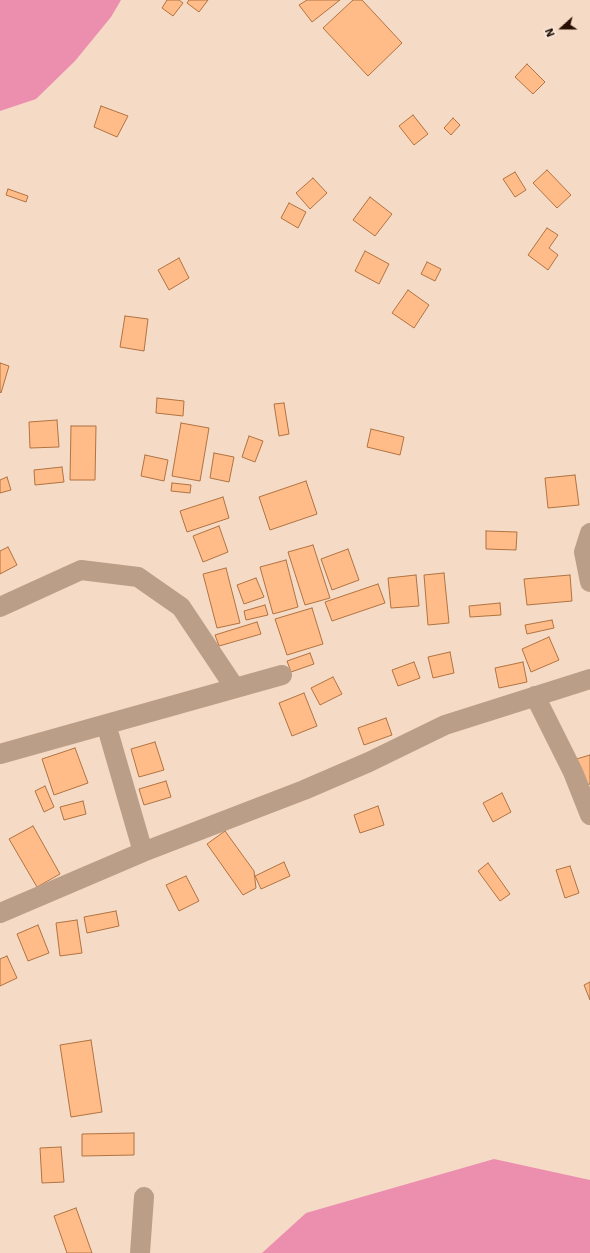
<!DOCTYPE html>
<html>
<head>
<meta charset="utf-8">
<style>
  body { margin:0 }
  #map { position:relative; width:590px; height:1253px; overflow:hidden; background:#f5dac6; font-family:"Work Sans",sans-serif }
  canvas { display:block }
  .north { position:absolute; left:542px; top:8px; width:40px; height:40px; -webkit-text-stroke:3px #f8eae0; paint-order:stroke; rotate:249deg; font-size:11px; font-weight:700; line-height:16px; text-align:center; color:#260e00 }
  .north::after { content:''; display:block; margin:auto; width:14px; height:18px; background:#260e00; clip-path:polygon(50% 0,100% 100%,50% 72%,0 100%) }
</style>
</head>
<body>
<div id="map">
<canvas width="590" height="1253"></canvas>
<div class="north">N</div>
</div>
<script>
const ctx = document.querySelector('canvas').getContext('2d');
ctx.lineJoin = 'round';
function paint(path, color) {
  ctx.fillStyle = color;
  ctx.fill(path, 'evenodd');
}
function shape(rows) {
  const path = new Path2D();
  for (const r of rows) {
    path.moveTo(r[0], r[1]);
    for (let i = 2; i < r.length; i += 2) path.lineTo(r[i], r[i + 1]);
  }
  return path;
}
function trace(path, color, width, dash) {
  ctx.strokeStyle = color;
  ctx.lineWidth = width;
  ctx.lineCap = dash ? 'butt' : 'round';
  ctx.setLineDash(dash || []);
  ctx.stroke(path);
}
const green = shape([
  [0,0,121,0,111,17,75,61,36,99,0,111],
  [494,1159,590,1180,590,1253,262,1253,306,1213]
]);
const building = shape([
  [167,0,179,0,183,3,173,16,162,8,167,0],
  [189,0,208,0,199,12,187,3,189,0],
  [307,0,340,0,312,22,299,5,307,0],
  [353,0,362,0,402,43,368,76,323,28,353,0],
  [527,64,545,82,533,94,515,77,527,64],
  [101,106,128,116,117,137,94,127,101,106],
  [413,115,428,134,414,145,399,126,413,115],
  [453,118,460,125,451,135,444,128,453,118],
  [547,170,571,195,557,208,533,183,547,170],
  [515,172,526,190,515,197,503,179,515,172],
  [313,178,327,193,310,209,296,193,313,178],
  [8,189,28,196,26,202,6,195,8,189],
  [370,197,392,214,375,236,353,220,370,197],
  [289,203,306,212,298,228,281,218,289,203],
  [547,228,558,235,549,248,558,255,548,270,528,255,547,228],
  [365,251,389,264,379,284,355,271,365,251],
  [179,258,189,278,169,290,158,270,179,258],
  [427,262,441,269,435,281,421,274,427,262],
  [408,290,429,305,414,328,392,313,408,290],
  [125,316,148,319,144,351,120,347,125,316],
  [0,363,9,366,1,393,0,392,0,363],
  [157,398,184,401,183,416,156,413,157,398],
  [284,403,289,434,279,436,274,404,284,403],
  [57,420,59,447,30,448,29,422,57,420],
  [181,423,209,428,200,481,172,476,181,423],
  [71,426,96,426,95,480,70,480,71,426],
  [371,429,404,437,400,455,367,447,371,429],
  [249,436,263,441,255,462,242,457,249,436],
  [214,453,234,457,229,482,210,478,214,453],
  [145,455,168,460,164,481,141,476,145,455],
  [62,467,64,482,35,485,34,470,62,467],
  [575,475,579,505,548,508,545,478,575,475],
  [7,477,11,490,0,493,0,480,7,477],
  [306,481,317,514,270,530,259,497,306,481],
  [172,483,191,485,190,493,171,491,172,483],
  [223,497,229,518,187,532,180,511,223,497],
  [219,526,228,552,203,562,193,536,219,526],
  [486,531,517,532,516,550,486,549,486,531],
  [313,545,330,598,305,605,288,552,313,545],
  [8,547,17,565,0,574,0,551,8,547],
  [348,549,359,580,332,590,321,559,348,549],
  [286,560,298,607,273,614,260,567,286,560],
  [226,568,240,623,217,628,203,574,226,568],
  [444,573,449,623,428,625,424,575,444,573],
  [416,575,419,606,391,608,388,578,416,575],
  [570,575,572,601,527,605,524,579,570,575],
  [256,578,264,597,244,604,237,585,256,578],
  [378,584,385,603,332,621,325,602,378,584],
  [500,603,501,615,470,617,469,606,500,603],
  [265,605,268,615,246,620,244,611,265,605],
  [312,608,323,644,287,655,275,619,312,608],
  [552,620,554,628,527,634,525,625,552,620],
  [257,622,261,634,219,646,215,635,257,622],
  [549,637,559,660,531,672,522,649,549,637],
  [450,652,454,673,433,678,428,657,450,652],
  [310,653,314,664,291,672,287,661,310,653],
  [414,662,420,678,398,686,392,670,414,662],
  [523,662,527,682,499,688,495,668,523,662],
  [333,677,342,694,320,705,311,688,333,677],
  [304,693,317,726,292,736,279,703,304,693],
  [386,718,392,735,364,745,358,728,386,718],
  [155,742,164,770,139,777,131,749,155,742],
  [75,748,88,783,54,795,42,759,75,748],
  [590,755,590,784,581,786,573,760,590,755],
  [166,781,171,797,144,805,139,789,166,781],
  [45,786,54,807,44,812,35,791,45,786],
  [502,793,511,812,493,822,483,803,502,793],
  [83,801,86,814,64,820,60,807,83,801],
  [378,806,384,825,360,833,354,815,378,806],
  [33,826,60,874,37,887,9,839,33,826],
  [225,831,254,871,256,888,243,895,207,844,225,831],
  [284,862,290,876,261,889,255,876,284,862],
  [488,863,510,894,500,901,478,871,488,863],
  [570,866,579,893,565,898,556,870,570,866],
  [186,876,199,901,179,911,166,885,186,876],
  [116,911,119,926,87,933,84,917,116,911],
  [77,920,82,953,60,956,56,923,77,920],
  [38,925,49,953,28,961,17,934,38,925],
  [7,956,17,978,0,986,0,959,7,956],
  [590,982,590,1000,584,985,590,982],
  [91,1040,102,1112,71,1117,60,1045,91,1040],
  [134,1133,134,1155,82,1156,82,1134,134,1133],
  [61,1147,64,1182,42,1183,40,1148,61,1147],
  [76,1208,92,1253,67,1253,54,1216,76,1208]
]);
const street = shape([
  [590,533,584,552,590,582],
  [0,607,81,570,138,577,181,607,235,688],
  [535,696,573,772,590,815],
  [106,724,143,852],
  [0,754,282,675],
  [0,913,143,852,304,790,369,762,445,725,590,679],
  [140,1253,144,1197]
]);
paint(green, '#ec8faf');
paint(building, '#ffbc88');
trace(building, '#b07341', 1);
trace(street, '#bb9e88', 20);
</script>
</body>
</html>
